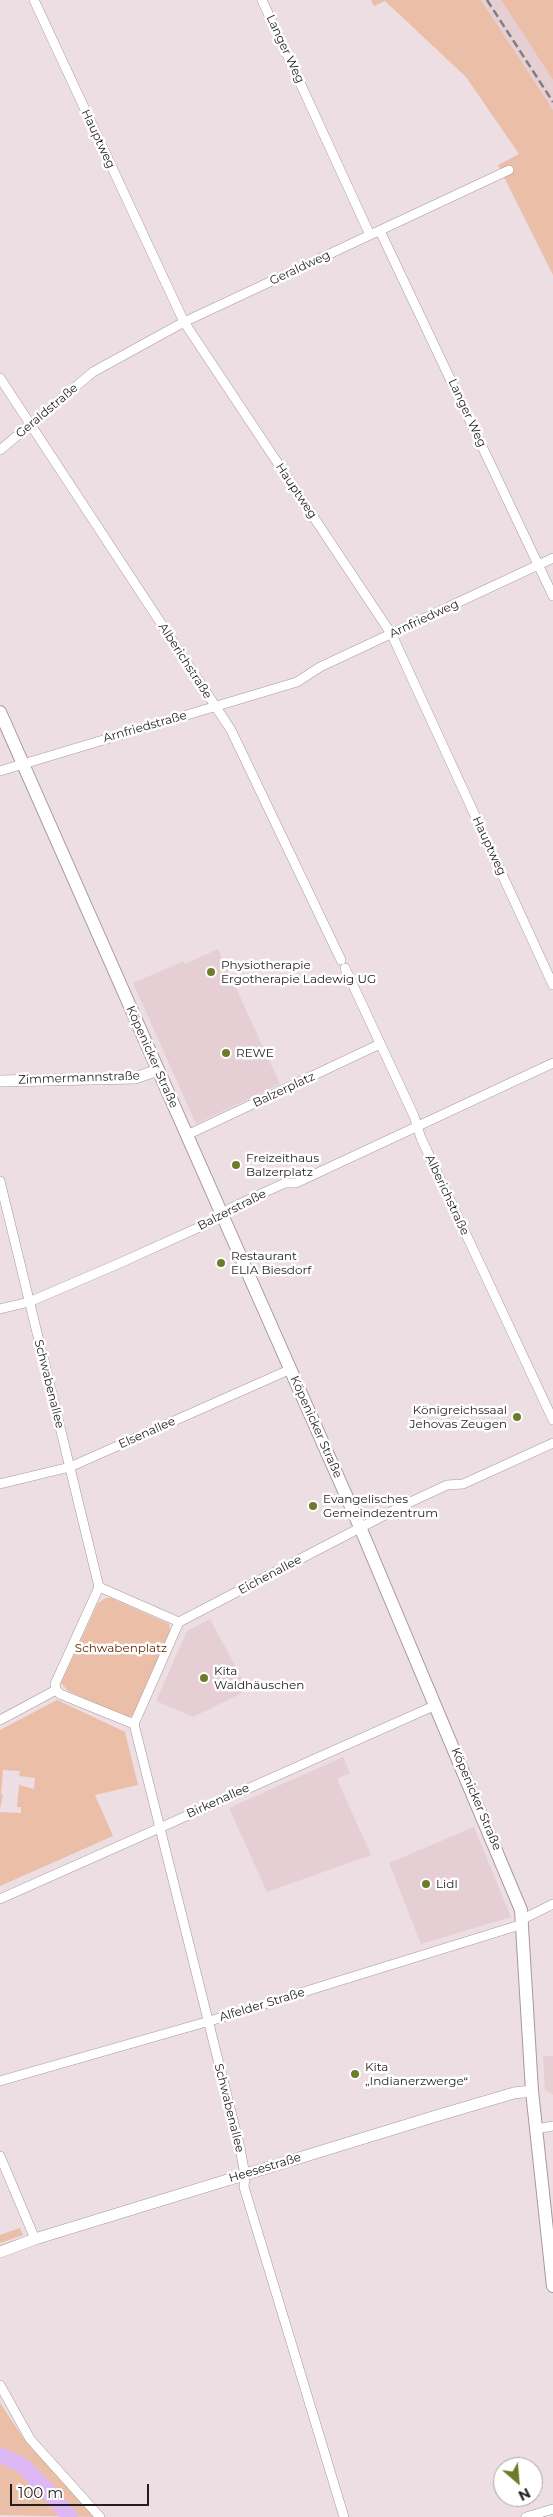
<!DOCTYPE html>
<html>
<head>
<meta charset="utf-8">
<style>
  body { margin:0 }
  #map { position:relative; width:553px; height:2517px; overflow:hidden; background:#ecdee2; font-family:Montserrat,sans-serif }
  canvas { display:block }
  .north { position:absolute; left:493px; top:2457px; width:50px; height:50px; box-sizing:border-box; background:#fff; border:1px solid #a7a5a5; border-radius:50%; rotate:153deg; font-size:14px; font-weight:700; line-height:20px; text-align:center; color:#231e1f }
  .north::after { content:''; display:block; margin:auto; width:18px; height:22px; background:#6e7b28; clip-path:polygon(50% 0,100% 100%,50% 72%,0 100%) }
  .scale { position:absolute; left:10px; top:2484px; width:139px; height:22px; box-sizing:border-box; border:2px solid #231e1f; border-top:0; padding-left:6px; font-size:15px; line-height:18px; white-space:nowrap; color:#231e1f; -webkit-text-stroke:4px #fff; paint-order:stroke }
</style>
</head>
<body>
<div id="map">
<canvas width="553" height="2517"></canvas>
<div class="north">N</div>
<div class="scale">100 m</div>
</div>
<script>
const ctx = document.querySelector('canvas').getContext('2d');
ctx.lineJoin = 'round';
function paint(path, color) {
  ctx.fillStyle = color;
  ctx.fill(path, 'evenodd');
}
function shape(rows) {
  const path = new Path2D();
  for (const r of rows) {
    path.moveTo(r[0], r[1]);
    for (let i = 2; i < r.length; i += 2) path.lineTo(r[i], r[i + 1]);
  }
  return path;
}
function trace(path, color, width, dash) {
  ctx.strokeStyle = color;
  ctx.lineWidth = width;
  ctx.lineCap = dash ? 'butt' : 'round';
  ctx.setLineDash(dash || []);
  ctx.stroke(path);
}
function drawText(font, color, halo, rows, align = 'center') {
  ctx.font = font + ' Montserrat,sans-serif';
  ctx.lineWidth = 5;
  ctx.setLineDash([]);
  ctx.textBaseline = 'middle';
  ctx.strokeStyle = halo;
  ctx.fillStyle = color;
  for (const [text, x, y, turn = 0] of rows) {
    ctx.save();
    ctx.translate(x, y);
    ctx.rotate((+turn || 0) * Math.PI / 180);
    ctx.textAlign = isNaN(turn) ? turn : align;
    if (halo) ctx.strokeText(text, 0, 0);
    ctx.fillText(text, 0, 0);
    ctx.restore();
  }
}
const built = shape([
  [481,0,501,0,553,80,553,110],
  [218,949,280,1084,196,1124,133,983,184,961,185,964],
  [210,1619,248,1690,193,1717,156,1701,187,1631],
  [343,1757,350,1773,337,1779,371,1855,267,1892,229,1808],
  [474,1827,511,1917,421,1944,389,1863],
  [543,2056,553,2056,553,2095,545,2090]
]);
const green = shape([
  [371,0,481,0,553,110,553,275,498,165,519,154,466,77,385,1,374,6],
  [501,0,553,0,553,80],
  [106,1598,111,1598,169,1624,171,1634,134,1715,127,1718,68,1691,61,1683,98,1603],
  [57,1700,125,1732,138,1785,95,1795,113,1836,0,1886,0,1812,21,1813,21,1807,17,1807,19,1785,34,1789,35,1778,19,1776,20,1771,3,1770,1,1794,3,1795,0,1808,0,1730],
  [20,2228,23,2235,0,2243,0,2235],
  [0,2403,24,2439,97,2517,0,2515]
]);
const river = shape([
  [0,2455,22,2465,47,2490,70,2517]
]);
const minor = shape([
  [34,0,184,322,392,635,553,985],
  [262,0,370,235],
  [380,231,553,596],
  [0,378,231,730,341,960],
  [0,450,93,372,184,322,509,170],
  [0,771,297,682,320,667,553,558],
  [345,968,414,1116,421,1138,553,1420],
  [187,1135,380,1044],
  [0,1181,99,1587],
  [0,1309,29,1302,120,1263,213,1221,231,1208,263,1193,285,1183,296,1183,553,1063],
  [0,1484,70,1467,291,1369],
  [99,1587,179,1622,134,1724,60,1694,56,1690,55,1684,99,1587],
  [179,1622,404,1505,447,1485,463,1484,553,1443],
  [0,1720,56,1690],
  [134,1724,240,2148,245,2175,244,2187,344,2517],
  [0,1899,436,1705],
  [523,1919,553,1904],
  [0,2081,213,2020,523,1924],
  [536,2129,553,2126],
  [0,2156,35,2239],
  [0,2385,30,2439,100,2517],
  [526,2517,553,2509]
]);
const tertiary = shape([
  [0,1081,135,1078,158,1070],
  [0,2252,35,2239,436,2116,514,2093,532,2091]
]);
const secondary = shape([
  [0,712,360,1527,521,1910,532,2091,553,2286]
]);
const rail = shape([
  [487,0,553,102]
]);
const markers = [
  [211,972,5,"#6e7b28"],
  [226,1053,5,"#6e7b28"],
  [236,1165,5,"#6e7b28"],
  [221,1263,5,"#6e7b28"],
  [517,1417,5,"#6e7b28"],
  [313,1506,5,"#6e7b28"],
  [204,1678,5,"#6e7b28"],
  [426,1884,5,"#6e7b28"],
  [355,2074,5,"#6e7b28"]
];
const streetNames = [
  ["Langer Weg",285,49,65],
  ["Hauptweg",98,139,65],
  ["Geraldweg",300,268,-25],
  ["Geraldstraße",47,411,-40],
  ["Langer Weg",467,413,65],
  ["Hauptweg",296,491,56],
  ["Arnfriedweg",424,619,-25],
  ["Alberichstraße",185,661,57],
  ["Arnfriedstraße",145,727,-16],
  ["Hauptweg",489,846,65],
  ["Köpenicker Straße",152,1057,66],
  ["Zimmermannstraße",79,1078,-2],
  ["Balzerplatz",284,1090,-25],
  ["Alberichstraße",447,1195,65],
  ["Balzerstraße",232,1210,-27],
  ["Schwabenallee",49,1384,76],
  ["Köpenicker Straße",316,1427,66],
  ["Elsenallee",147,1433,-24],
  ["Eichenallee",270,1575,-28],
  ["Köpenicker Straße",476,1799,67],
  ["Birkenallee",218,1801,-24],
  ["Alfelder Straße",262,2005,-17],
  ["Schwabenallee",229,2108,76],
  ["Heesestraße",265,2168,-17]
];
const poiNames = [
  ["Physiotherapie",221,965],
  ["Ergotherapie Ladewig UG",221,979],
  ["REWE",236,1053],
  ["Freizeithaus",246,1158],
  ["Balzerplatz",246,1172],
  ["Restaurant",231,1256],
  ["ELIA Biesdorf",231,1270],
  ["Königreichssaal",507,1410,"right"],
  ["Jehovas Zeugen",507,1424,"right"],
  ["Evangelisches",323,1499],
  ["Gemeindezentrum",323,1513],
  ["Kita",214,1671],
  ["Waldhäuschen",214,1685],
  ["Lidl",436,1884],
  ["Kita",365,2067],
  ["„Indianerzwerge“",365,2081]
];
const parkNames = [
  ["Schwabenplatz",121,1648]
];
paint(built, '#e5cfd5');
paint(green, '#ebbea8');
trace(river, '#deb7f5', 16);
trace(minor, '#a69a9d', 10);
trace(tertiary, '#a69a9d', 12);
trace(secondary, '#a69a9d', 14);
trace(minor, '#fff', 9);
trace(tertiary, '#fff', 11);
trace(secondary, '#fff', 12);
trace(rail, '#857c7e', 2.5, [8, 4]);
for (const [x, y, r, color] of markers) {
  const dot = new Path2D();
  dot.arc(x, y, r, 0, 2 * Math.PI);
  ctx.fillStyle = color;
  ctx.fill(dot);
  trace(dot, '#fff', 2);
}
drawText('12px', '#231e1f', '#fff', streetNames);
drawText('12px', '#231e1f', '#fff', poiNames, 'left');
drawText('12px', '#662901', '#fff', parkNames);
</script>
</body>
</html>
